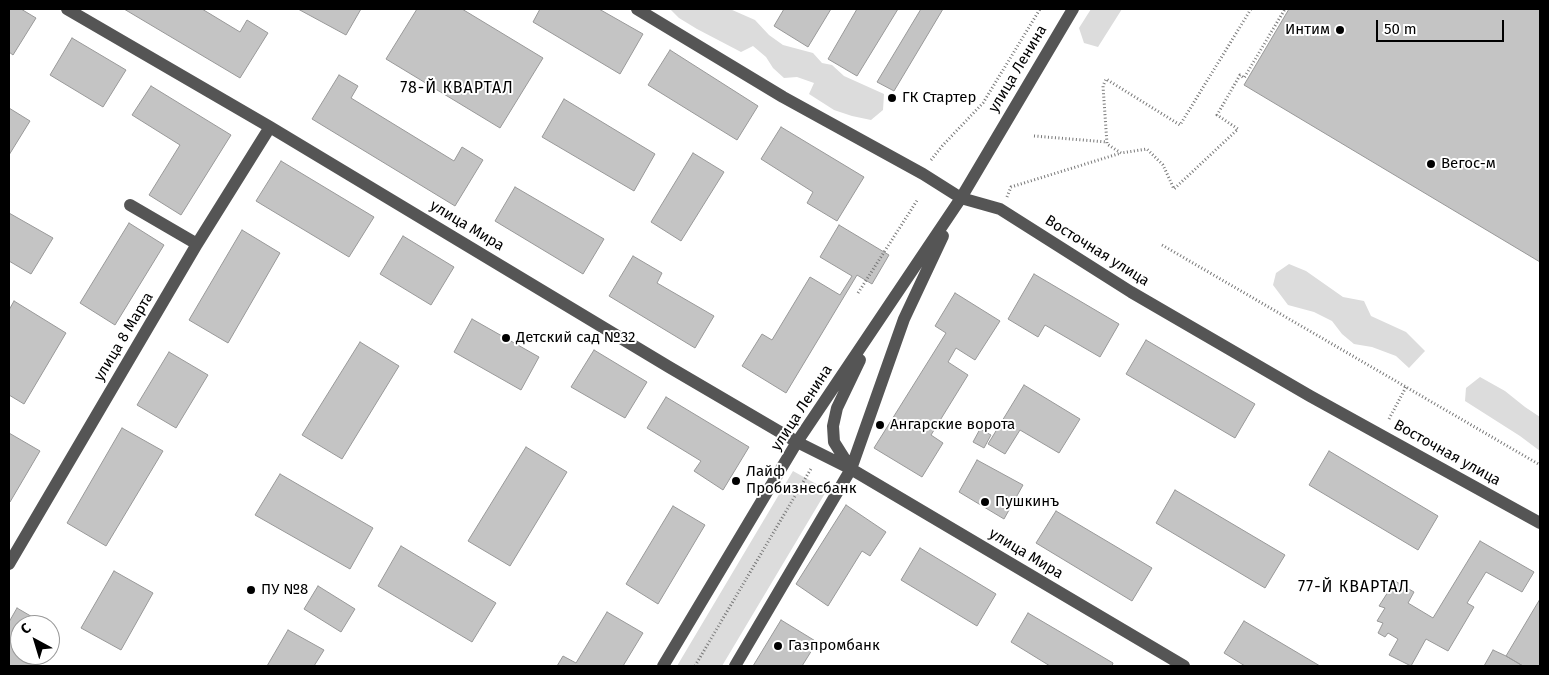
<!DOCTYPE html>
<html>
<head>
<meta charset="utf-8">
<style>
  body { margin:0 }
  #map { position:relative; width:1549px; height:675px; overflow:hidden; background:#fff; font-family:"Fira Sans",sans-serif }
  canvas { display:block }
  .frame { position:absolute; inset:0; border:10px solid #000; pointer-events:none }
  .north { position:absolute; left:10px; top:615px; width:50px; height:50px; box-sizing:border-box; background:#fff; border:1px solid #999; border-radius:50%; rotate:321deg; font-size:14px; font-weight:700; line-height:20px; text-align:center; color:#000 }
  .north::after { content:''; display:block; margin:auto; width:18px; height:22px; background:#000; clip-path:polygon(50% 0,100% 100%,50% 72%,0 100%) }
  .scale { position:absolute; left:1376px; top:20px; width:128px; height:22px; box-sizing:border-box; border:2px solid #000; border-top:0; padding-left:6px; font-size:15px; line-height:18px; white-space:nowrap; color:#000; -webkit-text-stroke:4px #fff; paint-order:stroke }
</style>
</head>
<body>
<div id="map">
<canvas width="1549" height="675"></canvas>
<div class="frame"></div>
<div class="north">С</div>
<div class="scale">50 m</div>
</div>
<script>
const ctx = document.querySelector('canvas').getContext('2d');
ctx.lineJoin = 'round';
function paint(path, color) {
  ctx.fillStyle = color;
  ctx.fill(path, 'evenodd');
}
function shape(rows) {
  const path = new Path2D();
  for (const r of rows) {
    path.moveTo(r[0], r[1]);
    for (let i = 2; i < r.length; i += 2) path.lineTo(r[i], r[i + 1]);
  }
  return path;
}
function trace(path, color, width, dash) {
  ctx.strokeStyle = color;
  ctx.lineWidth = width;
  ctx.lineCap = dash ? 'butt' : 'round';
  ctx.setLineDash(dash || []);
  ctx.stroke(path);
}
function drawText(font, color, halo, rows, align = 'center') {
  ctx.font = font + ' "Fira Sans",sans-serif';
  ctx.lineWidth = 4;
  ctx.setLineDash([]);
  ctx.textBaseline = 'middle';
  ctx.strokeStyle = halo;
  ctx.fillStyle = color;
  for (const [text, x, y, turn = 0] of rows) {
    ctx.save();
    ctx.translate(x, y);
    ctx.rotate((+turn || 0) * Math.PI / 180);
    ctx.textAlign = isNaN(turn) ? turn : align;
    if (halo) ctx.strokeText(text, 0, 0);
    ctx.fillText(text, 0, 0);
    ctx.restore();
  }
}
const green = shape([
  [670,9,730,9,755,20,769,35,783,45,813,53,822,63,832,65,844,76,884,94,883,110,871,120,852,116,834,110,809,94,814,83,797,77,784,78,773,68,766,57,753,46,741,52,697,29,679,18],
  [1091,9,1122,9,1098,47,1084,43,1079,28],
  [1289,264,1306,271,1343,297,1364,301,1371,316,1406,332,1425,351,1409,368,1396,356,1372,347,1354,344,1342,334,1332,321,1314,312,1288,305,1273,285,1276,273],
  [1480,377,1505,391,1525,407,1540,417,1540,451,1520,436,1465,401,1466,388],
  [793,471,827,490,722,666,677,666]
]);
const building = shape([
  [9,9,21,9,36,18,13,55,9,52,9,9],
  [124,9,202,9,240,32,247,20,268,33,240,78,124,9],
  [298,9,361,9,346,35,298,9],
  [417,9,462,9,543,58,500,128,386,59,417,9],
  [540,9,599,9,643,34,620,74,533,22,540,9],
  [784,9,831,9,808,47,774,26,784,9],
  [857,9,898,9,857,76,828,59,857,9],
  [921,9,943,9,894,91,877,82,921,9],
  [1289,9,1540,9,1540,262,1244,85,1289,9],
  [72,38,126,70,103,107,50,75,72,38],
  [670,50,758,106,737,140,648,85,670,50],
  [339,75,358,86,351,98,454,161,462,147,483,160,455,206,312,119,339,75],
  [151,86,231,135,181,215,149,195,180,145,132,115,151,86],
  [564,99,655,154,634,191,542,137,564,99],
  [9,108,30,121,9,155,9,108],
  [781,127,864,177,837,221,807,203,813,192,761,159,781,127],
  [693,153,724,172,681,241,651,222,693,153],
  [281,161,374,217,349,257,256,201,281,161],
  [515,187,604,239,583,274,495,221,515,187],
  [9,213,53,238,31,274,9,261,9,213],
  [129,223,164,245,115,325,80,303,129,223],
  [839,225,889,255,872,284,857,275,786,393,742,366,762,334,772,340,810,277,840,295,852,276,820,257,839,225],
  [242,230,280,253,228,343,189,320,242,230],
  [403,236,454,267,431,305,380,274,403,236],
  [633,256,662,273,657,283,714,316,695,348,609,296,633,256],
  [1034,274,1119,324,1100,357,1045,325,1038,337,1008,319,1034,274],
  [955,293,1000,321,975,360,956,348,948,362,968,375,931,435,943,443,922,477,874,448,946,333,935,326,955,293],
  [14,301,66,333,24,404,9,395,9,310,14,301],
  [472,319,539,357,521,390,454,352,472,319],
  [1146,340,1255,404,1235,438,1126,374,1146,340],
  [360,342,399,366,342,459,302,435,360,342],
  [594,350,647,382,625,418,571,387,594,350],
  [169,352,208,375,176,428,137,405,169,352],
  [1024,385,1080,419,1059,453,1020,430,1005,454,988,444,1024,385],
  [666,397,749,447,723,490,694,471,701,461,647,428,666,397],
  [122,428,163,451,106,546,67,523,122,428],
  [980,429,991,435,984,448,973,442,980,429],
  [9,433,40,451,10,502,9,502,9,433],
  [526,447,567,472,510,566,468,541,526,447],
  [1329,451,1438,516,1418,550,1309,485,1329,451],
  [977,460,1023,485,1004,519,959,492,977,460],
  [280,474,373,528,350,569,255,515,280,474],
  [1175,490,1285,555,1265,588,1156,523,1175,490],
  [846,505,886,532,870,556,862,551,828,606,796,584,846,505],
  [673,506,705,525,658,604,626,584,673,506],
  [1056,511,1152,568,1132,601,1036,543,1056,511],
  [1480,541,1534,572,1522,592,1486,572,1467,603,1474,607,1448,651,1426,639,1411,666,1389,655,1398,639,1388,633,1385,637,1378,633,1383,623,1377,621,1385,608,1379,606,1395,581,1414,592,1408,603,1433,618,1480,541],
  [401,546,496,603,472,642,378,586,401,546],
  [920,548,996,594,977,626,901,580,920,548],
  [114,571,153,593,121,650,81,628,114,571],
  [318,586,355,609,341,632,304,609,318,586],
  [1540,599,1540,666,1523,666,1506,656,1540,599],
  [17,608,46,625,20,625,20,655,43,655,37,666,9,666,9,622,17,608],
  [607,612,643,633,623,666,557,666,563,656,576,663,607,612],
  [1028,613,1113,663,1112,666,1050,666,1011,642,1028,613],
  [781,620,817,642,802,666,753,666,781,620],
  [1244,621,1320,666,1245,666,1224,653,1244,621],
  [288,630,324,650,314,666,267,666,288,630],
  [1493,650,1506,656,1523,666,1484,666,1493,650]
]);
const path = shape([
  [1251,9,1180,125,1106,79,1103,86,1107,144,1121,153,1147,149,1163,165,1174,189,1238,129,1217,115,1240,75,1244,78,1285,9],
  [1034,136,1107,142],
  [931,160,943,145,983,103,1040,9],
  [1007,197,1011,187,1121,153],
  [1162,245,1540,465],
  [858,293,918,199],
  [1389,419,1406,387],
  [695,666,812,467]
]);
const minor = shape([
  [67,9,270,127,669,367,797,442,851,469,1184,666],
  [637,9,783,97,923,174,961,198,1000,209,1131,292,1310,396,1540,523],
  [130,205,197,244],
  [851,469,834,442,833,426,837,408,860,360],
  [9,564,197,244,270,127],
  [663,666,797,442,961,198,1073,9],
  [735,666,851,469,904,319,943,236]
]);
const markers = [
  [1340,30,5,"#000"],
  [892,98,5,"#000"],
  [1431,164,5,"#000"],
  [506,338,5,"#000"],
  [880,425,5,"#000"],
  [736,481,5,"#000"],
  [985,502,5,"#000"],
  [251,590,5,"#000"],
  [778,646,5,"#000"]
];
const poiNames = [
  ["Интим",1330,30,"right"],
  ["ГК Стартер",902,98],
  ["Вегос-м",1441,164],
  ["Детский сад №32",516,338],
  ["Ангарские ворота",890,425],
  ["Лайф",746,472],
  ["Пробизнесбанк",746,489],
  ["Пушкинъ",995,502],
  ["ПУ №8",261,590],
  ["Газпромбанк",788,646]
];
const streetNames = [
  ["улица Ленина",1018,69,-59],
  ["улица Мира",467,226,31],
  ["Восточная улица",1097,251,32],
  ["улица 8 Марта",124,337,-59],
  ["улица Ленина",802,408,-57],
  ["Восточная улица",1447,453,29],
  ["улица Мира",1026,554,31]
];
const neighbourhoodNames = [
  ["78-Й КВАРТАЛ",457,89],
  ["77-Й КВАРТАЛ",1354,588]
];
paint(green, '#dcdcdc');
paint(building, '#c4c4c4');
trace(building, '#999', 1);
trace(path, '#777', 3, [1, 2.5]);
trace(minor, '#555', 12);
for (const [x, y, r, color] of markers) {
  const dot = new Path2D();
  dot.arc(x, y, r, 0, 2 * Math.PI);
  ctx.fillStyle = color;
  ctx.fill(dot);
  trace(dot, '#fff', 2);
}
drawText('15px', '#000', '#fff', poiNames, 'left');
drawText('15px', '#000', '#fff', streetNames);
ctx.letterSpacing = '1px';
drawText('16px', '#000', '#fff', neighbourhoodNames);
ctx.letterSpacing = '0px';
</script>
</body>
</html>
